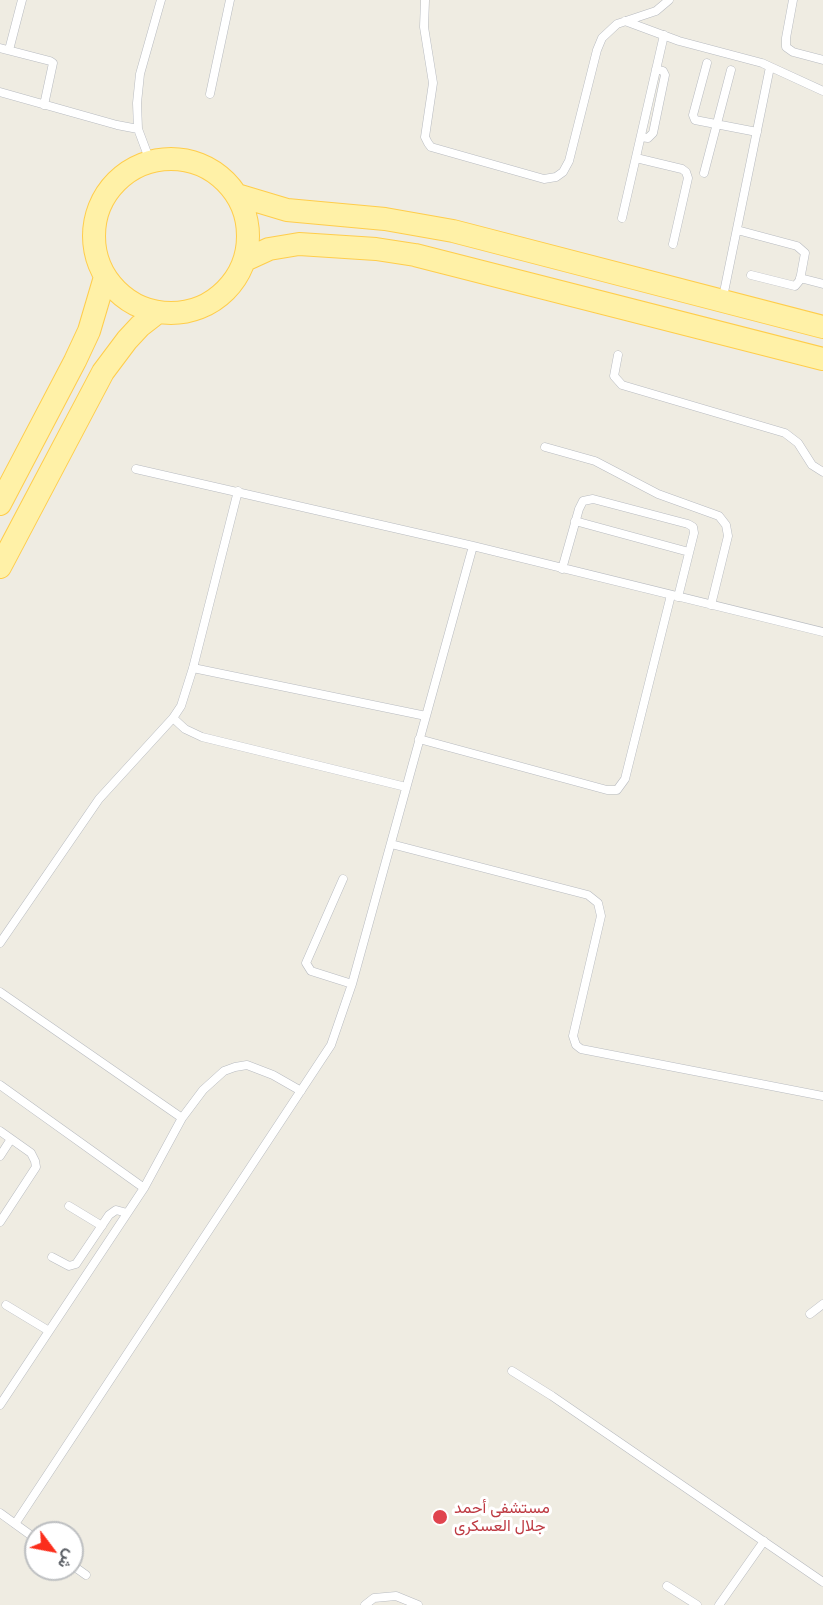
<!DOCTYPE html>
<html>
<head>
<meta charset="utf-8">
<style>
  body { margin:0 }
  #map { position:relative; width:823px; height:1605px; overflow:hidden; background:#efece2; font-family:"Open Sans",Vazirmatn,sans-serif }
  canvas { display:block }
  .north { position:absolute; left:24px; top:1521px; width:60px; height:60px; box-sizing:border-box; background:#fff; border:2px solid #bdbfc1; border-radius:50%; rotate:122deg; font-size:16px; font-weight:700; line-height:24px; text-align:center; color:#5b5f65 }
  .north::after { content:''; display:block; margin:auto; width:21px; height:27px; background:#fb2e1c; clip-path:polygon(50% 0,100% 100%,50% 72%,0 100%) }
</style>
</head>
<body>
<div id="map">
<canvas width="823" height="1605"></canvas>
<div class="north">ش</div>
</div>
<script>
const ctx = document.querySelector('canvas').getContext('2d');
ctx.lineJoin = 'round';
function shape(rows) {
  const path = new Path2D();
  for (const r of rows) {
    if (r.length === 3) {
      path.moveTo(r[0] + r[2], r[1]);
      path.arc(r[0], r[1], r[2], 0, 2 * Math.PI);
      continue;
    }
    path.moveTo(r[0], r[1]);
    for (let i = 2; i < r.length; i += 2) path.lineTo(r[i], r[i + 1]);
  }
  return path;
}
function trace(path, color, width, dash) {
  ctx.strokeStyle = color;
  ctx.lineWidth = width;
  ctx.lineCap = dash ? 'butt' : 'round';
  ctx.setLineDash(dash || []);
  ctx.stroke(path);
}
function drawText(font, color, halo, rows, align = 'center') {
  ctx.font = font + ' "Open Sans",Vazirmatn,sans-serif';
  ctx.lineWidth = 6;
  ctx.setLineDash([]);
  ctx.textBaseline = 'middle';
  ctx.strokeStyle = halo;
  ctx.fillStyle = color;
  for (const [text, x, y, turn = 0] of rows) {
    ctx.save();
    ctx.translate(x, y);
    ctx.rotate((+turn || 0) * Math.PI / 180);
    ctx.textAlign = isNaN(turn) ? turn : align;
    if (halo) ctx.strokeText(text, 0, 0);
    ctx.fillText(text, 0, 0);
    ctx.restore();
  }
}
const service = shape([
  [425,0,424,27,433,83,425,137,428,143,431,147,544,179,556,177,563,172,569,161,597,50,602,38,617,24,656,11,669,0],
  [793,0,786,38,786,47,793,52,823,60],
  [625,21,679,41,762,63,823,91],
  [0,48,50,61,53,63,44,105],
  [9,50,22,0],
  [707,63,693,115,695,120,757,132],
  [0,92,117,125,138,129],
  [210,94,230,0],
  [641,137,648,138,653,133,665,75,663,71,656,69],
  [636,158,682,169,686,172,688,178,673,244],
  [150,161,138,129,137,103,140,74,161,0],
  [704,173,731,70],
  [622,218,664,35],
  [737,230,797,246,805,253,800,280,795,286,751,275],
  [800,278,823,284],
  [723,297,770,67],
  [618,355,614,376,622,385,785,433,798,443,812,465,823,472],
  [545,447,595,461,658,494,719,516,726,525,728,536,711,605],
  [136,469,473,546,823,632],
  [575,521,689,552],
  [562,569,579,509,583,501,593,499,688,524,693,527,694,533,678,597],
  [193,668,426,716],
  [173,718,185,729,202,737,406,787],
  [419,739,607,790,617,790,625,779,671,595],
  [391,844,588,895,598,903,601,916,573,1036,576,1045,581,1049,823,1096],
  [343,879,306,963,311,971,352,984],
  [0,943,99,799,173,718,181,706,193,668,238,491],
  [0,992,182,1118],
  [0,1085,144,1188],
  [0,1131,31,1153,35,1161,36,1167,0,1222],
  [0,1156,11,1139],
  [69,1206,102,1226],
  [52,1257,69,1266,76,1264,109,1215,116,1210,127,1213],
  [6,1305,49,1331],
  [810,1314,823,1304],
  [512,1371,552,1396,823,1582],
  [0,1405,144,1188,182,1118,203,1090,224,1071,235,1067,247,1065,273,1075,301,1091],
  [0,1513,36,1539],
  [15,1524,331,1045,352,984,473,546],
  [72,1565,86,1575],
  [667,1586,697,1605],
  [365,1605,374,1598,396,1596,418,1605],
  [719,1605,764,1541]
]);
const primary = shape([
  [171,236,77],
  [237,195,287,210,385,219,453,231,823,327],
  [245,260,269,249,299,244,376,249,415,255,823,359],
  [0,504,75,361,89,331,105,277],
  [0,567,103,372,127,340,140,326,158,312]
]);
const markers = [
  [440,1517,8,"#e0444e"]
];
const healthNames = [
  ["مستشفى أحمد",454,1508],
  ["جلال العسكرى",454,1526]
];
trace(service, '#b8bbc0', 9);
trace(primary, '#ffcd4b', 24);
trace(service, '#fff', 8);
trace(primary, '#fff1a7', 22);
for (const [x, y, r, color] of markers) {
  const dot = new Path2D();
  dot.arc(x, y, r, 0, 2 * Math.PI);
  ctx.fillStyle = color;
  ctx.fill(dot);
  trace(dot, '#fff', 2);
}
drawText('16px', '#be3a42', '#fff', healthNames, 'left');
</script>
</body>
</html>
